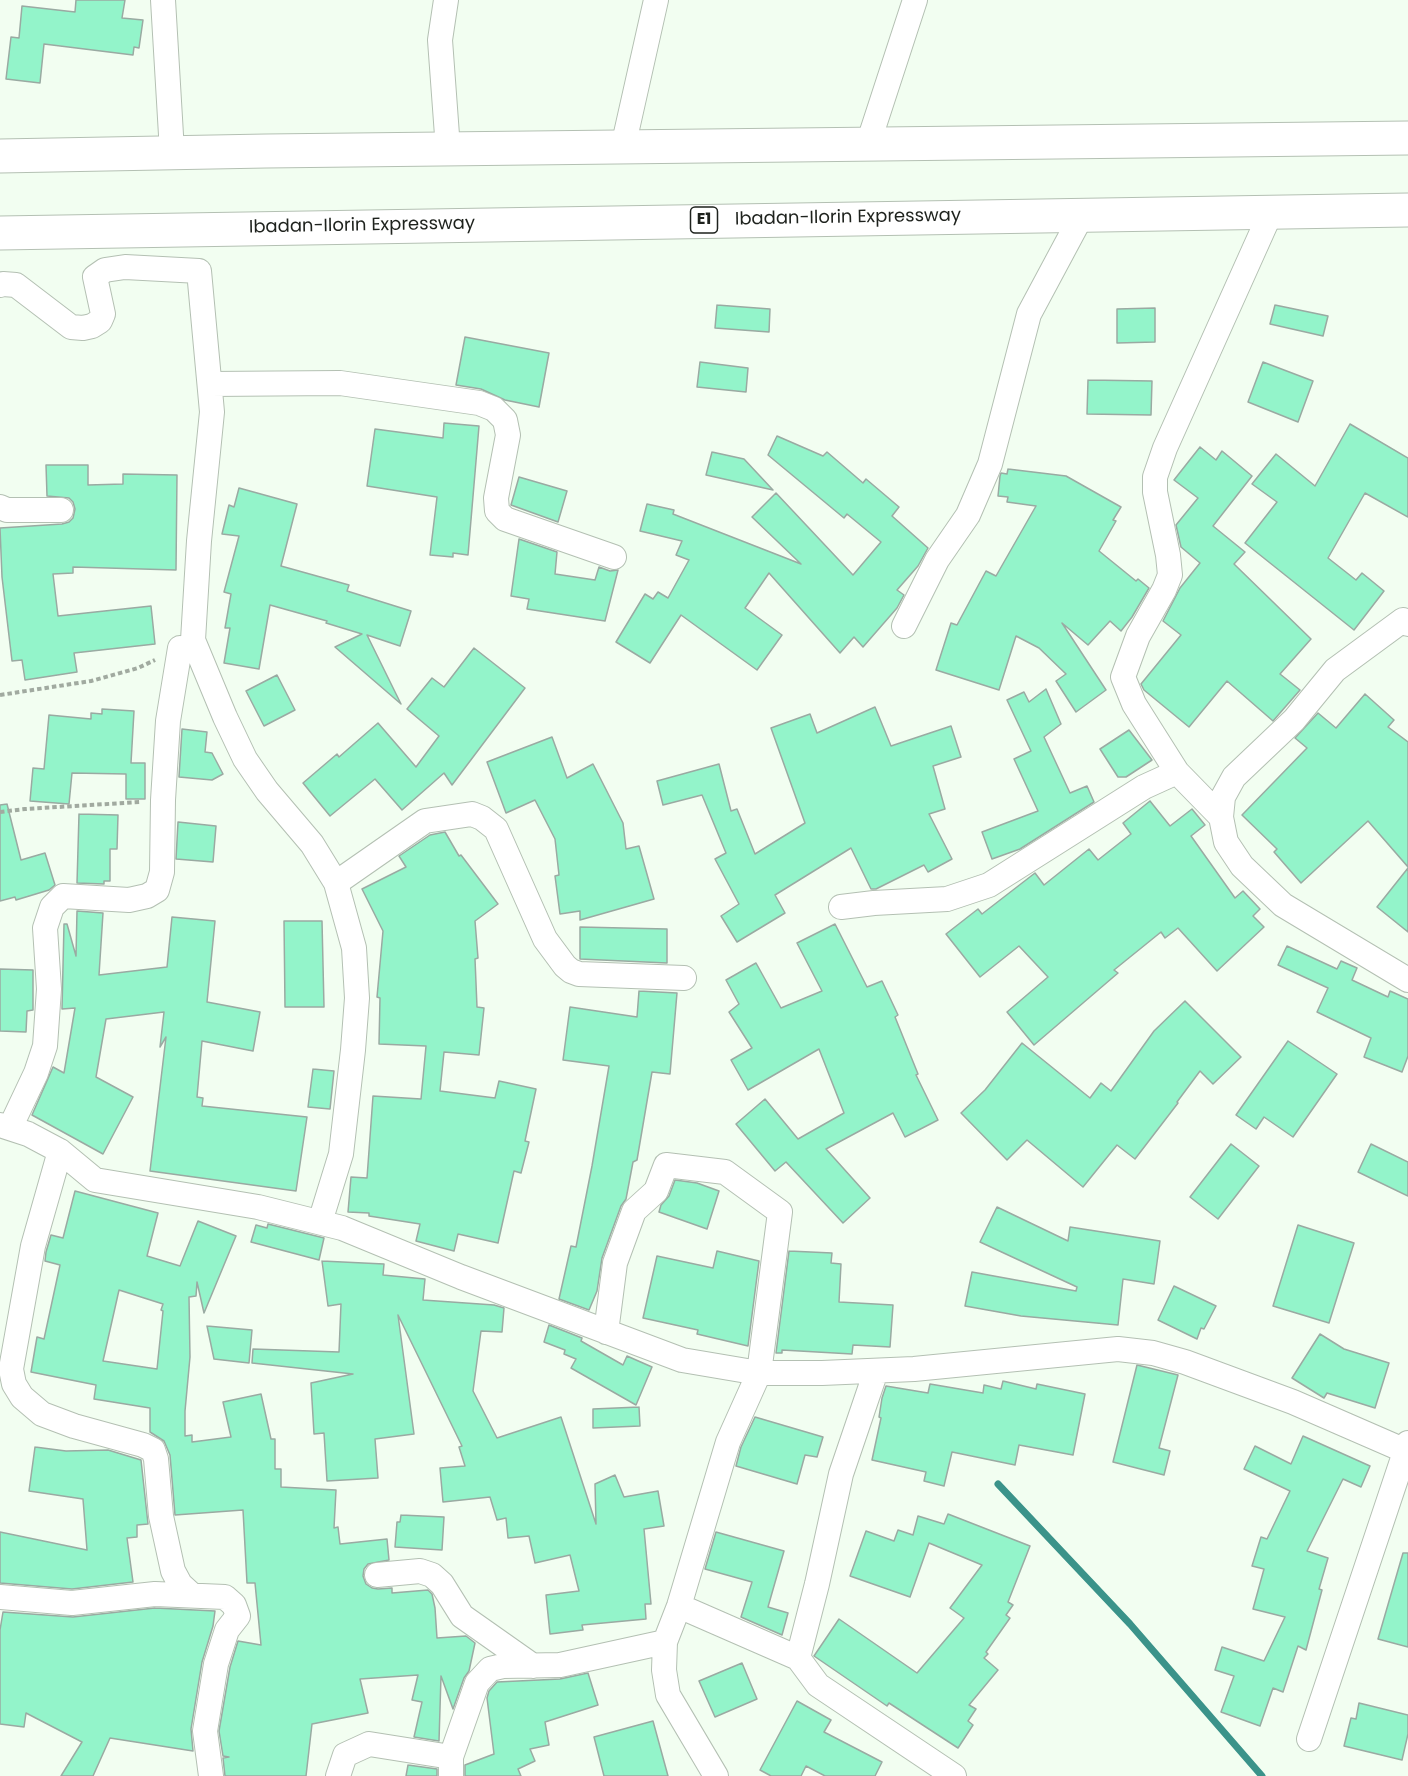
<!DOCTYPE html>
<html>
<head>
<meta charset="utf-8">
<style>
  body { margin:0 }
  canvas { display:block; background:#f2fef1 }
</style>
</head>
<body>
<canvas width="1408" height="1776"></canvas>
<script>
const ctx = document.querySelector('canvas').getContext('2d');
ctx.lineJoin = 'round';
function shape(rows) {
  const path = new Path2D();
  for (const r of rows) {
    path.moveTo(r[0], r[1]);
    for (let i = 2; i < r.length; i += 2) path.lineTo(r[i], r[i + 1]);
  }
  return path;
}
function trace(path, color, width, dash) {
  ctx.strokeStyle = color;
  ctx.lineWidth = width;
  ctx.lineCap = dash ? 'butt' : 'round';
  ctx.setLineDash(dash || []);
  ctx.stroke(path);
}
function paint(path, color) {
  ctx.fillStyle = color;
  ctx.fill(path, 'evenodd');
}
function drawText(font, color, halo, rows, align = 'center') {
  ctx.font = font + ' Poppins,sans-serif';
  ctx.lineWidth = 5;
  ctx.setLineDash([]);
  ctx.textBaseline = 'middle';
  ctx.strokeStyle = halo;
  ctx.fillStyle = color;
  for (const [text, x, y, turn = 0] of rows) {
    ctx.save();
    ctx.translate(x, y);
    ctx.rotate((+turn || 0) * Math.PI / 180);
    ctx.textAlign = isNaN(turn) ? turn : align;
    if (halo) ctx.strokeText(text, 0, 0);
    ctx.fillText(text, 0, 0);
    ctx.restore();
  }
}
const stream = shape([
  [998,1484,1130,1624,1262,1776]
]);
const building = shape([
  [76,0,125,0,122,18,143,20,139,48,134,47,133,55,44,44,40,83,6,79,11,37,19,38,22,6,75,12,76,0],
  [717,305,770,309,769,332,715,328,717,305],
  [1275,305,1328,316,1323,336,1270,324,1275,305],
  [1155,308,1155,342,1117,343,1117,309,1155,308],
  [465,337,549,353,539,407,505,400,481,389,456,385,465,337],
  [700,362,748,368,746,392,697,387,700,362],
  [1263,362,1313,381,1298,422,1248,402,1263,362],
  [1088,380,1152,381,1151,415,1087,414,1088,380],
  [444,423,479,426,468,555,453,553,453,557,430,555,437,497,367,486,375,429,443,438,444,423],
  [1350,424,1408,458,1408,517,1365,493,1328,558,1356,580,1362,573,1384,591,1354,630,1245,543,1277,502,1252,484,1276,454,1315,486,1350,424],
  [777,436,823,456,827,452,863,483,866,479,899,507,892,516,928,548,918,566,897,590,904,595,897,608,863,647,854,637,840,653,769,573,745,608,782,635,757,670,681,615,650,663,616,642,645,594,653,599,658,592,668,598,689,560,676,555,682,541,640,531,647,504,674,510,673,514,801,564,752,517,776,493,853,575,881,542,847,514,844,518,768,455,777,436],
  [1200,447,1216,460,1222,451,1252,476,1213,526,1245,552,1234,564,1311,639,1280,674,1300,690,1273,721,1227,681,1189,727,1144,690,1141,684,1181,635,1163,621,1180,588,1200,563,1181,547,1176,525,1198,498,1174,480,1200,447],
  [712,452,744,459,773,490,706,475,712,452],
  [46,465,88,465,88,485,123,484,123,474,177,475,176,570,73,567,73,573,53,574,58,616,151,606,155,644,74,653,77,672,25,680,22,660,12,661,2,577,0,528,62,524,69,522,73,518,75,509,73,502,69,498,47,496,46,465],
  [1008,469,1066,476,1121,507,1113,520,1116,521,1099,551,1136,581,1138,579,1149,588,1132,617,1121,631,1110,621,1088,645,1062,623,1106,690,1076,712,1056,681,1066,674,1039,648,1016,636,999,690,936,670,951,623,957,625,986,571,996,576,1036,506,1007,502,1008,497,998,496,1000,476,1001,473,1007,474,1008,469],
  [519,477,567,491,558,522,511,505,519,477],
  [239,488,297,504,281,566,349,585,347,591,411,611,400,646,367,635,401,704,335,647,362,634,326,623,327,621,270,605,259,669,224,663,230,628,225,628,231,594,224,592,239,536,222,534,229,505,234,507,239,488],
  [519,539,557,552,555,574,595,580,599,567,610,571,618,570,605,621,527,609,529,599,511,596,519,539],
  [474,648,525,688,452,785,444,773,402,810,375,779,330,816,303,783,337,754,339,757,378,723,416,767,439,736,407,709,432,678,444,687,474,648],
  [277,675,295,710,264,726,246,691,277,675],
  [1046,689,1061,724,1044,737,1070,793,1087,786,1094,802,1020,849,992,859,982,832,1038,811,1014,759,1031,751,1007,700,1024,692,1029,702,1046,689],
  [1365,694,1394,720,1388,727,1408,742,1408,867,1368,821,1301,883,1274,852,1277,849,1242,815,1307,748,1295,738,1318,713,1336,728,1365,694],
  [875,707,891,746,951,726,961,757,933,766,945,809,929,814,952,859,928,872,924,865,876,889,871,889,851,848,775,895,785,913,737,942,721,916,739,904,715,859,726,853,702,795,663,805,657,781,719,764,731,811,737,809,755,854,805,823,771,728,810,714,817,733,875,707],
  [102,709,134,711,131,763,145,763,145,799,126,799,126,774,72,773,69,804,30,801,33,768,44,769,49,715,91,719,91,713,102,714,102,709],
  [182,729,207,732,205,752,212,753,223,774,212,780,179,777,182,729],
  [1129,730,1152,760,1126,777,1118,777,1100,749,1129,730],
  [552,737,567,778,593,764,623,823,626,849,639,846,654,899,580,920,580,911,560,914,555,876,559,875,555,839,535,800,506,813,487,762,552,737],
  [1150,801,1170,826,1192,809,1205,825,1191,836,1235,898,1243,891,1260,909,1253,916,1264,927,1217,971,1178,928,1165,938,1161,932,1114,970,1118,973,1034,1045,1007,1012,1048,977,1019,946,980,977,946,934,978,909,982,914,1035,873,1044,885,1089,849,1098,860,1131,834,1123,823,1150,801],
  [7,804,21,860,45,853,55,885,49,890,16,900,15,897,0,901,0,805,7,804],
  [79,814,118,815,117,849,110,849,110,881,104,881,104,884,77,883,79,814],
  [178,822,216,826,213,862,176,859,178,822],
  [445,832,459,856,461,855,498,904,475,921,478,958,475,959,477,1007,484,1008,479,1055,444,1052,440,1091,495,1098,499,1081,536,1089,525,1141,529,1142,521,1173,514,1171,498,1243,458,1234,454,1251,416,1241,420,1224,369,1216,369,1213,348,1212,351,1177,367,1178,373,1096,421,1099,426,1046,379,1044,380,998,377,997,383,931,362,889,406,867,399,856,430,835,445,832],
  [1408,868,1408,932,1377,907,1408,868],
  [77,911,103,913,99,975,167,967,172,917,215,921,207,1002,260,1012,253,1051,202,1041,197,1097,203,1098,202,1106,307,1117,296,1191,150,1171,166,1037,160,1047,164,1012,106,1019,96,1077,133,1097,103,1154,32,1115,53,1067,64,1073,75,1008,62,1009,64,924,67,924,76,956,77,911],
  [284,921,322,921,324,1007,285,1007,284,921],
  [835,924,867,987,882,981,898,1015,895,1017,918,1074,916,1075,938,1120,905,1137,893,1113,826,1149,870,1198,843,1223,786,1162,775,1171,736,1124,765,1099,798,1139,844,1113,819,1049,748,1090,731,1060,752,1048,729,1012,739,1004,726,980,756,963,781,1008,822,991,797,943,835,924],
  [580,927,667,929,667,963,580,959,580,927],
  [1287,946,1337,969,1341,961,1357,968,1352,980,1388,997,1390,991,1408,999,1408,1056,1402,1072,1364,1057,1371,1038,1317,1012,1328,988,1278,965,1287,946],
  [0,969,33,970,33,1010,27,1011,26,1032,0,1031,0,969],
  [639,991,677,993,670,1074,652,1072,637,1160,633,1162,626,1199,621,1206,602,1258,597,1291,589,1310,559,1299,571,1246,576,1247,592,1166,609,1066,563,1060,570,1007,637,1017,639,991],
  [1185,1001,1241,1057,1213,1084,1200,1071,1177,1102,1178,1103,1135,1159,1117,1145,1083,1187,1027,1140,1007,1160,961,1113,985,1090,1022,1043,1090,1098,1101,1083,1111,1091,1154,1031,1185,1001],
  [1288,1041,1337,1074,1293,1137,1264,1117,1256,1129,1236,1115,1288,1041],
  [313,1069,334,1071,330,1109,308,1107,313,1069],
  [1231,1144,1259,1166,1218,1219,1190,1197,1231,1144],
  [1371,1144,1408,1162,1408,1196,1358,1172,1371,1144],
  [675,1180,697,1183,719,1191,707,1229,659,1212,661,1205,669,1196,675,1180],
  [75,1191,158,1213,147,1256,180,1266,198,1221,236,1236,204,1313,197,1282,196,1296,189,1297,190,1357,185,1411,185,1436,192,1435,192,1442,231,1437,223,1402,261,1394,271,1439,275,1439,275,1469,281,1469,281,1487,336,1490,334,1528,338,1527,340,1544,387,1539,389,1560,368,1564,364,1569,363,1576,366,1584,372,1588,378,1589,392,1588,392,1593,428,1590,432,1594,435,1608,437,1638,466,1636,475,1643,469,1671,464,1678,453,1709,441,1676,439,1741,414,1737,422,1702,412,1700,418,1675,360,1679,368,1713,312,1724,306,1776,225,1776,223,1758,229,1757,223,1756,219,1731,230,1667,238,1641,261,1645,255,1583,247,1583,243,1510,175,1515,170,1455,164,1441,150,1432,150,1408,94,1399,96,1385,31,1372,37,1337,44,1339,60,1265,45,1261,46,1252,51,1235,63,1238,75,1191],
  [119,1290,163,1304,161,1310,163,1311,157,1369,103,1361,119,1290],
  [997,1207,1068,1241,1070,1227,1160,1241,1154,1284,1123,1279,1118,1325,1021,1316,965,1306,972,1272,1076,1291,1077,1287,980,1242,997,1207],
  [268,1224,324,1238,319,1260,251,1242,256,1225,267,1228,268,1224],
  [1298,1225,1354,1243,1329,1323,1273,1306,1298,1225],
  [717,1251,759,1261,748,1346,697,1334,698,1330,643,1318,657,1256,713,1268,717,1251],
  [789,1251,832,1253,831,1263,841,1264,839,1302,893,1305,890,1347,853,1345,852,1354,782,1350,782,1353,776,1353,789,1251],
  [322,1261,384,1264,383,1275,425,1279,423,1300,494,1305,504,1308,502,1332,481,1331,473,1391,497,1438,561,1417,596,1524,595,1484,615,1475,624,1497,658,1491,664,1526,644,1529,651,1604,645,1604,646,1619,582,1625,583,1630,550,1634,546,1595,579,1591,570,1555,535,1563,529,1536,508,1538,506,1518,497,1520,490,1497,443,1502,440,1468,465,1466,459,1447,462,1446,398,1315,414,1434,375,1439,378,1478,327,1481,324,1433,314,1434,311,1383,353,1374,252,1363,253,1349,339,1352,341,1304,328,1306,322,1261],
  [1174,1286,1216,1306,1204,1329,1201,1328,1197,1339,1158,1320,1174,1286],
  [549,1325,582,1338,581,1341,623,1365,627,1356,652,1367,636,1405,571,1368,576,1359,564,1354,565,1350,544,1342,549,1325],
  [207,1326,252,1330,249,1363,214,1359,207,1326],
  [1320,1334,1344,1349,1389,1363,1375,1408,1327,1393,1324,1398,1292,1378,1320,1334],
  [1137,1365,1178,1375,1159,1448,1170,1451,1164,1475,1113,1462,1137,1365],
  [1003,1381,1036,1389,1037,1384,1085,1394,1073,1455,1019,1445,1015,1465,952,1452,944,1486,924,1481,926,1472,872,1460,881,1418,879,1417,882,1398,886,1386,928,1393,930,1384,983,1393,984,1385,1001,1389,1003,1381],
  [639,1407,640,1426,593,1428,593,1409,639,1407],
  [755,1417,823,1437,817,1457,805,1455,797,1484,736,1466,741,1447,755,1417],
  [1303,1436,1370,1466,1361,1487,1343,1479,1307,1551,1328,1558,1319,1589,1322,1590,1306,1650,1298,1646,1283,1692,1273,1688,1260,1726,1221,1712,1234,1676,1215,1670,1222,1647,1264,1661,1285,1617,1253,1609,1264,1569,1252,1566,1261,1537,1267,1539,1290,1491,1244,1469,1255,1446,1291,1464,1303,1436],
  [35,1447,66,1451,108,1450,141,1460,148,1524,137,1525,137,1537,127,1538,133,1582,72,1589,0,1583,0,1532,87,1550,83,1499,29,1491,35,1447],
  [948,1514,1030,1546,1008,1602,1013,1605,1006,1615,1010,1618,986,1652,988,1654,984,1658,998,1670,969,1705,976,1709,968,1721,973,1725,958,1748,889,1703,887,1706,814,1656,839,1619,917,1673,964,1618,950,1608,982,1565,929,1543,910,1597,850,1576,866,1531,894,1541,898,1530,913,1535,918,1516,944,1524,948,1514],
  [401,1515,444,1517,442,1550,395,1547,397,1522,400,1522,401,1515],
  [716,1532,784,1551,768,1607,788,1613,782,1635,741,1617,752,1582,705,1569,716,1532],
  [1403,1553,1408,1553,1408,1647,1378,1639,1403,1553],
  [155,1608,215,1611,213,1626,202,1662,191,1729,193,1751,110,1738,93,1776,61,1776,82,1742,26,1713,24,1727,0,1724,0,1630,3,1612,73,1617,155,1608],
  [742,1663,757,1699,715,1717,699,1681,742,1663],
  [588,1673,598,1705,545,1722,549,1745,530,1749,535,1761,518,1769,521,1776,465,1776,465,1765,494,1754,487,1698,489,1691,497,1682,560,1679,588,1673],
  [797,1701,831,1720,824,1732,882,1762,875,1776,825,1776,806,1766,801,1776,771,1776,760,1770,797,1701],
  [1359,1703,1408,1715,1408,1734,1402,1760,1344,1746,1351,1718,1356,1719,1359,1703],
  [653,1721,668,1776,604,1776,594,1737,653,1721],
  [408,1765,437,1769,437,1776,406,1776,408,1765]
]);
const path = shape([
  [0,695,91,681,138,668,155,660],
  [0,812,25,809,140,802]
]);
const minor = shape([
  [163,0,172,152],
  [446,0,440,40,448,149],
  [868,144,915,0],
  [623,147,656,0],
  [0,285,3,284,16,285,71,327,83,328,92,326,100,321,103,314,95,277,105,270,125,267,199,271,212,412,199,541,193,640,225,717,245,759,267,791,312,844,336,883,354,948,357,998,353,1050,341,1154,320,1222],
  [210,384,340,383,479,403,494,409,505,420,508,435,496,498,497,511,505,519,614,557],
  [0,507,7,510,61,510],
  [1408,624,1403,620,1335,670,1294,720,1234,777,1223,797,1221,817,1226,842,1242,866,1283,905,1408,980],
  [904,626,937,560,968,515,990,464,1029,314,1082,215],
  [1221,817,1177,772,1134,704,1123,677,1138,636,1164,590,1170,575,1168,555,1155,492,1155,477,1165,448,1271,212],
  [336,883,425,821,472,814,482,818,496,829,545,939,565,966,571,971,579,974,684,978],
  [841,907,874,903,947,899,989,885,1144,787,1177,772],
  [0,1125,28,1134,60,1151,95,1180,258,1207,342,1228,461,1277,682,1360,759,1373,822,1373,914,1369,1118,1349,1153,1353,1185,1362,1293,1402,1408,1452],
  [10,1128,36,1073,45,1046,49,989,45,928,52,907,63,896,129,900,147,896,157,890,162,872,163,800,168,721,180,648],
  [60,1151,33,1246,11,1369,14,1384,22,1397,42,1414,74,1426,143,1445,153,1450,156,1459,161,1516,173,1571,180,1584,192,1595],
  [606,1332,615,1263,634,1211,656,1191,666,1165,725,1172,780,1212,759,1373,728,1442,679,1606,665,1642,664,1670,668,1695,716,1776],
  [876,1371,841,1474,817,1584,798,1658,818,1685,954,1776],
  [377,1575,420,1571,432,1575,442,1584,462,1616,533,1666],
  [0,1597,72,1603,155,1594,225,1597,234,1605,238,1616,227,1630,216,1664,205,1731,211,1776],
  [679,1606,798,1658],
  [1309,1739,1408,1443],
  [338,1776,345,1755,369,1744,451,1757],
  [451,1776,451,1757,477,1683,490,1669,503,1666,560,1665,665,1642]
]);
const highway = shape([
  [0,156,266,151,1408,138],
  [0,233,1408,210]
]);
const shields = [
  [704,220,27]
];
const shieldNames = [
  ["E1",704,220]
];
const streetNames = [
  ["Ibadan-Ilorin Expressway",848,218,-1],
  ["Ibadan-Ilorin Expressway",362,226,-1]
];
trace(stream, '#3b938a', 7);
paint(building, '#93f4ca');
trace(building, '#9aaaa2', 1.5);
trace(minor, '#b4c0b3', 26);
trace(highway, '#b4c0b3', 35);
trace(path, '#a1aaa0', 4, [4.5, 3]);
trace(minor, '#fff', 24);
trace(highway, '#fff', 33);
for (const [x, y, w] of shields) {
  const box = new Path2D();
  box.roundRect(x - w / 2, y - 13, w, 26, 4.5);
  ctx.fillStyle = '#fff';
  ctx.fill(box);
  trace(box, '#1e221d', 1.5);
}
drawText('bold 16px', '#1e221d', null, shieldNames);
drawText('18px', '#1e221d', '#fff', streetNames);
</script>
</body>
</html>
